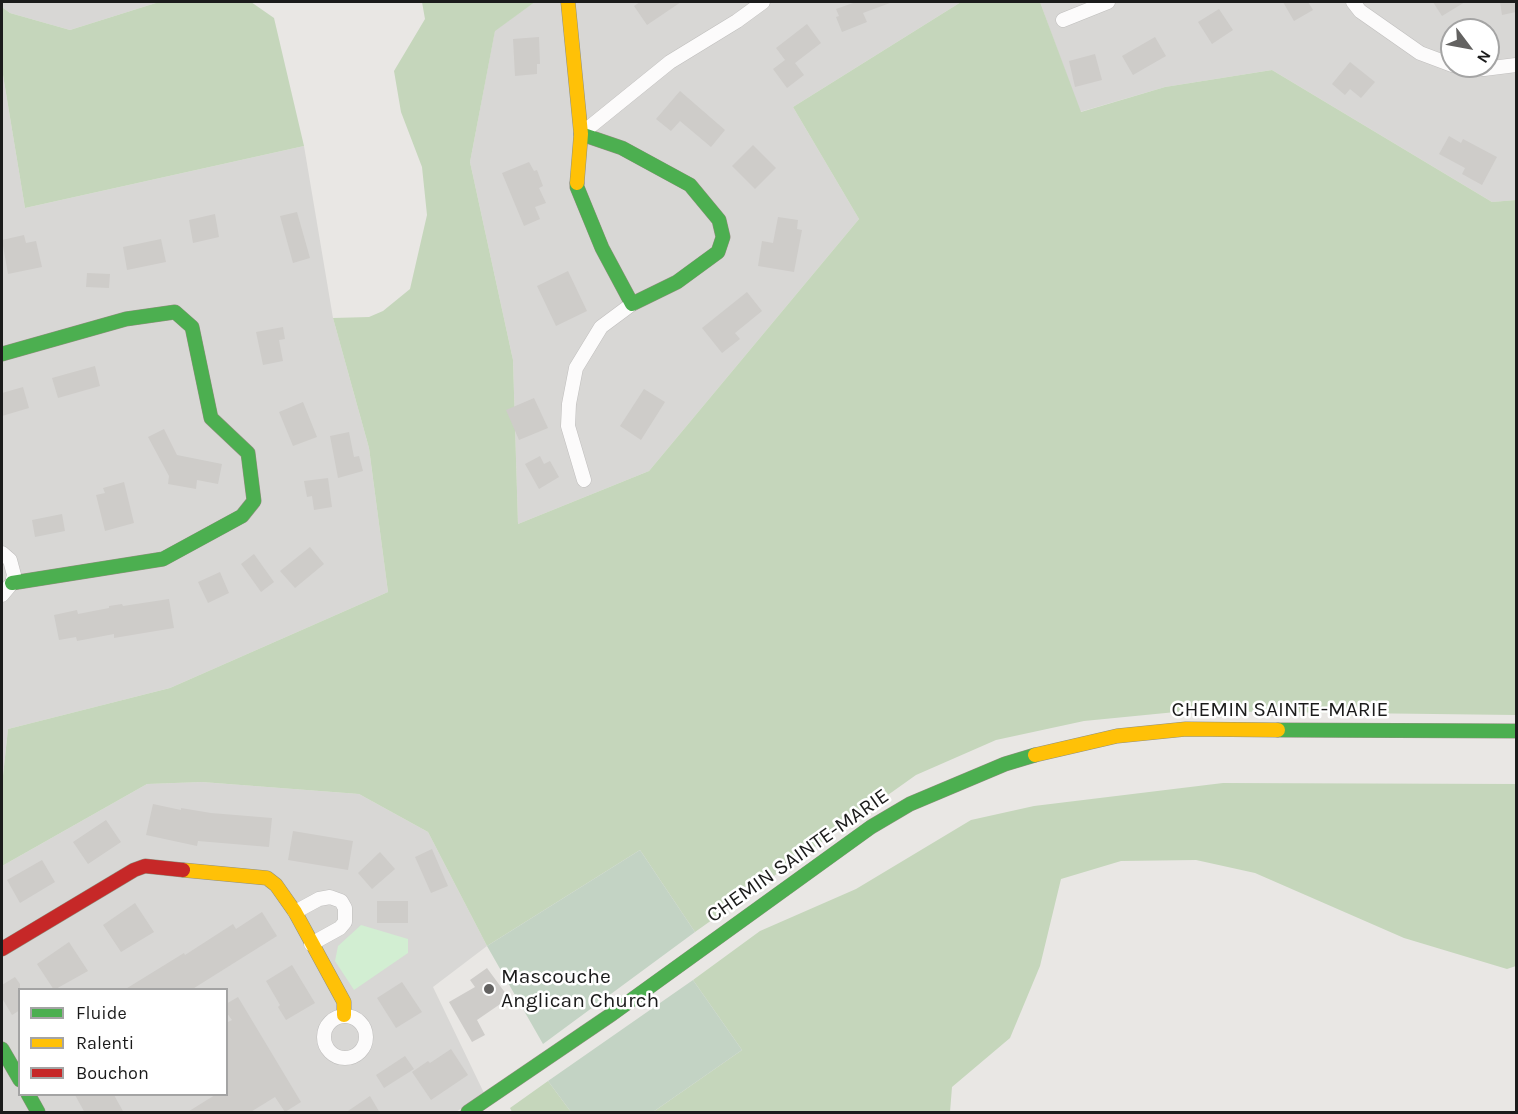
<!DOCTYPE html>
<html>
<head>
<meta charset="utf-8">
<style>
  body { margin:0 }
  #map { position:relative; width:1518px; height:1114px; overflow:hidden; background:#e9e7e4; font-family:Karla,sans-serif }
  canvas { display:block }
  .frame { position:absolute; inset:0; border:3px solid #1b1b1b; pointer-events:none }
  .legend { position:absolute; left:18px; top:988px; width:210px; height:108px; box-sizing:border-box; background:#fff; border:2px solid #a4a4a4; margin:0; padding:8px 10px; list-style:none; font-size:18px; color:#1b1b1b }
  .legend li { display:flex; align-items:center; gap:12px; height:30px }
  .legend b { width:30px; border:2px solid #a4a4a4 }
  .north { position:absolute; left:1440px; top:18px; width:60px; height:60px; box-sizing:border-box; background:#fff; border:2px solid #a4a4a4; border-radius:50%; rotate:122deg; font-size:16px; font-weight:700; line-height:24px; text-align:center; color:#1b1b1b }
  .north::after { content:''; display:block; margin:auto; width:21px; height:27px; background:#636261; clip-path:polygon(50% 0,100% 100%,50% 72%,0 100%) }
</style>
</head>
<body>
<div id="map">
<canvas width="1518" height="1114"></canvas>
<div class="frame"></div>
<ul class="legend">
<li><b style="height:8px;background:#4caf50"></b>Fluide</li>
<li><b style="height:8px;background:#ffc107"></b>Ralenti</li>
<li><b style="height:8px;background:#c62828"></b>Bouchon</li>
</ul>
<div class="north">N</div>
</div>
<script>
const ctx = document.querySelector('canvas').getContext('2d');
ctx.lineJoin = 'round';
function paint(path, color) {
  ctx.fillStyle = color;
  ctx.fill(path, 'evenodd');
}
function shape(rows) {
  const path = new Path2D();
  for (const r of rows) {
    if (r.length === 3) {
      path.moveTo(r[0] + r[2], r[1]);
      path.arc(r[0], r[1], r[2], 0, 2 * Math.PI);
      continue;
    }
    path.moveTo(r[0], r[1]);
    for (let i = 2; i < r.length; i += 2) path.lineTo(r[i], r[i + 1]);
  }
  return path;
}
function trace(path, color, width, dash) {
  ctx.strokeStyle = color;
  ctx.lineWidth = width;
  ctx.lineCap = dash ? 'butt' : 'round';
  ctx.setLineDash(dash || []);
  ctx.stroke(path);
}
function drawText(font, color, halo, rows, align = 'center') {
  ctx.font = font + ' Karla,sans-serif';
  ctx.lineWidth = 5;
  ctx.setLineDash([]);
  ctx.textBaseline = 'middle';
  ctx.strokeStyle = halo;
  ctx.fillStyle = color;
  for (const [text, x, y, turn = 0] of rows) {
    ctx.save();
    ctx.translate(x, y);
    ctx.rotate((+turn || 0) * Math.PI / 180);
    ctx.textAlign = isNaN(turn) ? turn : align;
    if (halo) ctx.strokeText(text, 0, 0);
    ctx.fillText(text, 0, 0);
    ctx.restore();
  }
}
const residential = shape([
  [2,2,159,2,70,30,10,13,2,7],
  [535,2,961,2,793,107,859,219,649,471,518,524,513,360,470,162,495,30],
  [1040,2,1516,2,1516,200,1492,202,1272,70,1165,87,1080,112],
  [1452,30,1488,30,1488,66,1452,66],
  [2,69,25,208,304,146,333,318,369,448,388,592,170,688,8,729,2,785],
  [202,782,359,794,428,832,487,946,433,987,484,1093,456,1112,2,1112,2,866,147,784],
  [20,990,226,990,226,1094,20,1094]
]);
const forest = shape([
  [159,2,251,2,274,18,304,146,25,208,2,69,2,7,10,13,70,30],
  [422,2,535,2,495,31,470,162,513,360,518,524,649,471,859,219,793,107,961,2,1040,2,1081,112,1165,87,1272,70,1492,202,1516,200,1516,715,1186,711,1084,721,996,740,916,775,695,932,640,850,487,946,428,832,359,794,202,782,147,784,2,866,2,785,8,729,170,688,388,592,369,448,333,318,369,317,383,311,410,289,427,215,422,167,401,112,394,71,425,19],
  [1223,783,1516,784,1516,966,1507,969,1404,938,1255,873,1196,860,1121,861,1061,879,1040,966,1010,1038,952,1087,950,1112,653,1112,742,1050,693,980,760,931,856,889,971,820,1034,806],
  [548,1081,571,1112,512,1112,510,1108]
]);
const cemetery = shape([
  [640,850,695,932,543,1044,487,946],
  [693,980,742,1050,653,1112,571,1112,548,1081]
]);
const park = shape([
  [361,925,408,939,408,953,354,990,335,961,338,946]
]);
const building = shape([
  [640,2,681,2,647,25,634,6],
  [856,2,889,2,890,3,863,13,867,22,842,32,836,17,839,16,836,9],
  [1283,2,1308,2,1313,10,1294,21],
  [1433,2,1465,2,1442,16],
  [1500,2,1516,2,1516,12,1502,15],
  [1219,9,1233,30,1212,44,1198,22],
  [807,24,821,43,795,63,804,75,787,88,773,69,785,60,776,48],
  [539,37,540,64,537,64,537,74,515,76,513,39],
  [1155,37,1166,56,1133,75,1122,56],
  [1095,54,1102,80,1075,87,1069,61],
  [1350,62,1375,82,1361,98,1350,89,1345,95,1332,84],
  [680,91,725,130,711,147,680,121,671,131,656,119],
  [1449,136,1461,143,1463,139,1497,157,1482,185,1462,174,1465,168,1439,154],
  [753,145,776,168,755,189,732,166],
  [529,162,534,171,537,170,543,186,539,188,546,203,535,207,540,219,524,226,502,173],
  [297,212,310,258,293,263,280,216],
  [215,214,219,237,193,243,189,220],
  [778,217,798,220,797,229,802,230,794,272,758,266,762,241,773,243],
  [24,235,26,243,36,241,42,267,8,274,2,240],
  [161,239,166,262,127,270,123,247],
  [568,271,587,311,556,326,537,286],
  [87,273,110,274,109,288,86,287],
  [747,292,762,311,735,333,740,339,722,353,702,328],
  [283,327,285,339,279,340,283,361,263,365,256,332],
  [95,366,100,386,58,398,52,378],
  [23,387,29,408,2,416,2,393],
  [644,389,665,402,641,440,620,426],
  [534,398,548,428,519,440,506,410],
  [303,402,317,437,293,446,279,412],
  [164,429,177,455,222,464,218,484,197,480,196,489,168,484,169,476,148,437],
  [349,432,354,457,359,456,363,471,338,478,330,436],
  [540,456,544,464,550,461,559,477,539,489,525,464],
  [328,478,332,507,314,510,312,496,307,497,304,481],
  [124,482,134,523,105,531,96,495,105,493,103,488],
  [62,514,65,531,35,537,32,520],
  [310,547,324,564,295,588,280,571],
  [254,554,274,582,261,592,241,564],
  [220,572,229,593,208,603,198,582],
  [169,599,174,628,114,638,114,634,77,641,76,637,59,640,54,615,77,610,78,614,109,608,109,606,122,604,123,606],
  [153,804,181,810,181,808,211,813,272,818,269,847,198,841,197,846,146,835],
  [106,820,121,842,88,864,73,842],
  [293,831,353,841,348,870,288,860],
  [432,849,448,886,431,893,415,857],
  [380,852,395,869,372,889,358,873],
  [42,860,55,882,20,903,7,880],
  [377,901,408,901,408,923,377,923],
  [135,903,154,932,121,952,103,925],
  [262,912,277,936,191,990,124,990,184,953,185,955,233,924,236,929],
  [69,942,88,971,54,990,37,964],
  [292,965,315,1003,286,1020,278,1007,280,1005,266,981],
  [487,968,509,998,477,1020,485,1035,472,1042,449,1002,475,987,470,980],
  [15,977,20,984,20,1010,12,1015,2,998,2,985],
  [402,982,422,1012,396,1028,377,998],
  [238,997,301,1102,285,1112,275,1097,249,1113,186,1113,215,1095,226,1095,226,1023,232,1020,226,1012,226,1004],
  [451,1049,468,1075,431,1100,412,1072,428,1061,430,1063],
  [405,1056,414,1069,384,1088,376,1075],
  [75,1095,114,1095,124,1113,85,1113],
  [370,1096,380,1113,345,1113]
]);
const street = shape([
  [1353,2,1360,11,1420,53,1452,65],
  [1063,20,1108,2],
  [1458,66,1484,69,1516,65],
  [581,134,670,62,737,21,763,2],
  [584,480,568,426,569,404,576,368,601,327,632,304],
  [2,553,10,560,14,575,12,583,2,595],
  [295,912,319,899,330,897,341,901,345,908,345,922,340,928,311,944],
  [345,1037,21]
]);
const fast = shape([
  [577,183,577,187,602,248,632,304,677,282,718,252,723,237,719,220,690,185,622,148,581,134],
  [2,354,126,319,175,312,192,327,211,418,248,453,254,501,242,516,163,559,12,583],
  [1278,730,1516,731],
  [2,1049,20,1080],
  [28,1094,38,1112],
  [468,1112,612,1014,871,827,910,804,1005,764,1035,755]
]);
const slow = shape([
  [568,2,581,134,577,183],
  [1035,755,1117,736,1186,729,1278,730],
  [183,870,267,878,276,885,295,912,344,1002,344,1015]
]);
const jam = shape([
  [2,949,134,870,145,866,183,870]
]);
const markers = [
  [489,989,6,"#636261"]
];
const streetNames = [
  ["CHEMIN SAINTE-MARIE",1280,710],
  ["CHEMIN SAINTE-MARIE",798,856,-35]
];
const poiNames = [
  ["Mascouche",501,977],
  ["Anglican Church",501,1001]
];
paint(residential, '#d8d7d5');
paint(forest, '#c5d6bb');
paint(cemetery, '#c3d3c4');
paint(park, '#d2eed2');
paint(building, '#ceccc9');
trace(street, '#c0bfbe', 15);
trace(fast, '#90907e', 15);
trace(slow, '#90907e', 15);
trace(jam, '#90907e', 15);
trace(street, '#fcfbfb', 14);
trace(fast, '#4caf50', 14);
trace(slow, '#ffc107', 14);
trace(jam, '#c62828', 14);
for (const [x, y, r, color] of markers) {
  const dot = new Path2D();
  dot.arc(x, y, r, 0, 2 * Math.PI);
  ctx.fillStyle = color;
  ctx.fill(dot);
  trace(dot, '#fff', 2);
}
drawText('21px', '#1b1b1b', '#fff', streetNames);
drawText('21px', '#1b1b1b', '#fff', poiNames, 'left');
</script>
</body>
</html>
